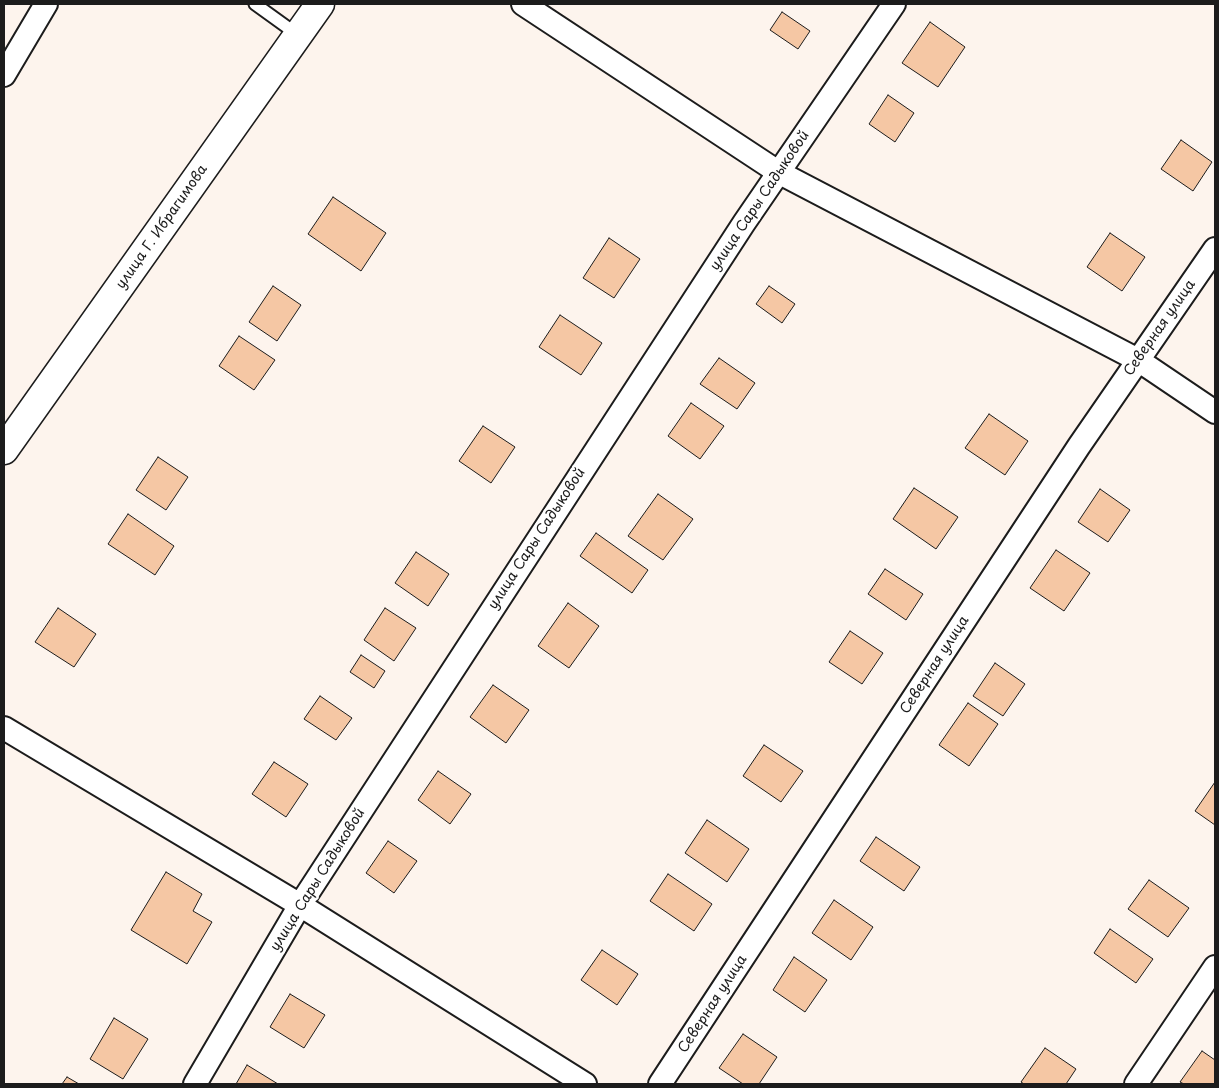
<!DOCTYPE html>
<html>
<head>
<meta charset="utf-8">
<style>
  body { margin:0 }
  #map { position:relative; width:1219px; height:1088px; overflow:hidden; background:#fdf4ed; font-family:"Playpen Sans",sans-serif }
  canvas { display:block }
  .frame { position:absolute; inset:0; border:5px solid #1c1c1c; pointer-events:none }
</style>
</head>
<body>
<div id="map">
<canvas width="1219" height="1088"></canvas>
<div class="frame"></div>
</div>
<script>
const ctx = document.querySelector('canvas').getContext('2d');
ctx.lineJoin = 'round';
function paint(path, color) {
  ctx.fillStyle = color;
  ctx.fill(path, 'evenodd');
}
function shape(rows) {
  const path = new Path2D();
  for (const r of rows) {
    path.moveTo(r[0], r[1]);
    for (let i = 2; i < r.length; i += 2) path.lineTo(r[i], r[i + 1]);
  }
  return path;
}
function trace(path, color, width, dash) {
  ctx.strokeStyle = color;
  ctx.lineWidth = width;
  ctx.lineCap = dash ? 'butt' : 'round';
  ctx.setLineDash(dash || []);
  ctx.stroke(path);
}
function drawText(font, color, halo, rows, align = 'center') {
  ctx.font = font + ' "Playpen Sans",sans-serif';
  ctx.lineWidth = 5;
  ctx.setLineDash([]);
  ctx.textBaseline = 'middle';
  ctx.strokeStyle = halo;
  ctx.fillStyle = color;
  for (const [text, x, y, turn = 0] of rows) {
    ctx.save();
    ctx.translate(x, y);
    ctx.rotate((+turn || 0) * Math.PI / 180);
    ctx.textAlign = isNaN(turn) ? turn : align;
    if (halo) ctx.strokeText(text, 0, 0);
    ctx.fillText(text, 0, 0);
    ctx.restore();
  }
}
const building = shape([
  [782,12,810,31,798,49,770,30,782,12],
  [930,22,965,47,938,87,902,63,930,22],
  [888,95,914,113,895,142,869,124,888,95],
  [1181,140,1212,162,1193,191,1161,169,1181,140],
  [333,197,386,233,361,271,308,234,333,197],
  [1110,233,1145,257,1122,291,1087,267,1110,233],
  [609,238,640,259,614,298,583,278,609,238],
  [273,286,301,305,277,341,249,322,273,286],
  [769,286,795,304,782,323,756,304,769,286],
  [560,315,602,343,581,375,539,347,560,315],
  [239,336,275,360,254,390,219,366,239,336],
  [719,358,755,383,737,409,700,384,719,358],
  [691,403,724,426,700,459,668,436,691,403],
  [989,414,1028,441,1005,475,965,448,989,414],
  [483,426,515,447,491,483,459,461,483,426],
  [158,457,188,477,166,510,136,490,158,457],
  [914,488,958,517,936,549,893,519,914,488],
  [1100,489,1130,510,1108,542,1078,522,1100,489],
  [658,494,693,519,663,560,628,536,658,494],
  [128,514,174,546,155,575,108,544,128,514],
  [596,533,648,570,632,593,580,556,596,533],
  [1056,550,1090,573,1064,611,1030,588,1056,550],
  [416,552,449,574,428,606,395,583,416,552],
  [885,569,923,594,906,620,868,594,885,569],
  [568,603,599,626,569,668,538,646,568,603],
  [58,608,96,634,74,667,35,642,58,608],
  [385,608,416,628,394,661,364,640,385,608],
  [850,631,883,653,862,684,829,662,850,631],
  [361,655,385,671,374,688,350,672,361,655],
  [995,663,1025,684,1003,716,973,696,995,663],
  [493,685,529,710,506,743,470,717,493,685],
  [320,696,352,718,336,740,304,719,320,696],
  [968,703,998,724,969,766,939,745,968,703],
  [764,745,803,771,781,802,743,776,764,745],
  [274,762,308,784,286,817,252,794,274,762],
  [438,771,471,794,450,824,418,800,438,771],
  [1215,782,1215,825,1195,811,1215,782],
  [707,820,749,849,727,882,685,853,707,820],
  [876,837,920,867,904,891,860,861,876,837],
  [388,841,417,861,394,893,366,873,388,841],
  [166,872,202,894,193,911,212,922,187,964,131,930,166,872],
  [668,874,712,904,694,931,650,901,668,874],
  [1149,880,1189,908,1168,937,1128,909,1149,880],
  [834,900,873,927,851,960,812,933,834,900],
  [1110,929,1153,959,1136,983,1094,953,1110,929],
  [602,950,638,974,617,1005,581,980,602,950],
  [794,957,827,980,805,1012,773,990,794,957],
  [290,994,325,1015,304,1048,270,1027,290,994],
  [114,1018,148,1039,123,1079,90,1059,114,1018],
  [743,1034,777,1057,759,1084,743,1084,719,1068,743,1034],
  [1045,1048,1076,1069,1066,1084,1024,1084,1021,1082,1045,1048],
  [1202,1051,1215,1060,1215,1084,1184,1084,1180,1082,1202,1051],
  [247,1065,278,1084,236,1084,247,1065],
  [67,1077,79,1084,62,1084,67,1077]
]);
const service = shape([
  [255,4,298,35]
]);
const minor = shape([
  [523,4,778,172,1138,360,1215,412],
  [4,75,46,4],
  [4,728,300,905,585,1084],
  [195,1084,300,905,744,223,894,4],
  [660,1084,1079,446,1215,249],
  [1136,1084,1215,967]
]);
const tertiary = shape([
  [4,450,320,4]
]);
const streetNames = [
  ["улица Сары Садыковой",760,201,-56],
  ["улица Г. Ибрагимова",162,227,-55],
  ["Северная улица",1160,328,-55],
  ["улица Сары Садыковой",537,539,-57],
  ["Северная улица",935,665,-57],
  ["улица Сары Садыковой",318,880,-58],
  ["Северная улица",713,1004,-57]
];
paint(building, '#f5c7a4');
trace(building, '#1c1c1c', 1);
trace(service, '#1c1c1c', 15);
trace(minor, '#1c1c1c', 26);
trace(tertiary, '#1c1c1c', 31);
trace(service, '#fff', 11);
trace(minor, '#fff', 22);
trace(tertiary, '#fff', 28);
drawText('14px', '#1c1c1c', '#fff', streetNames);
</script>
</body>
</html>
